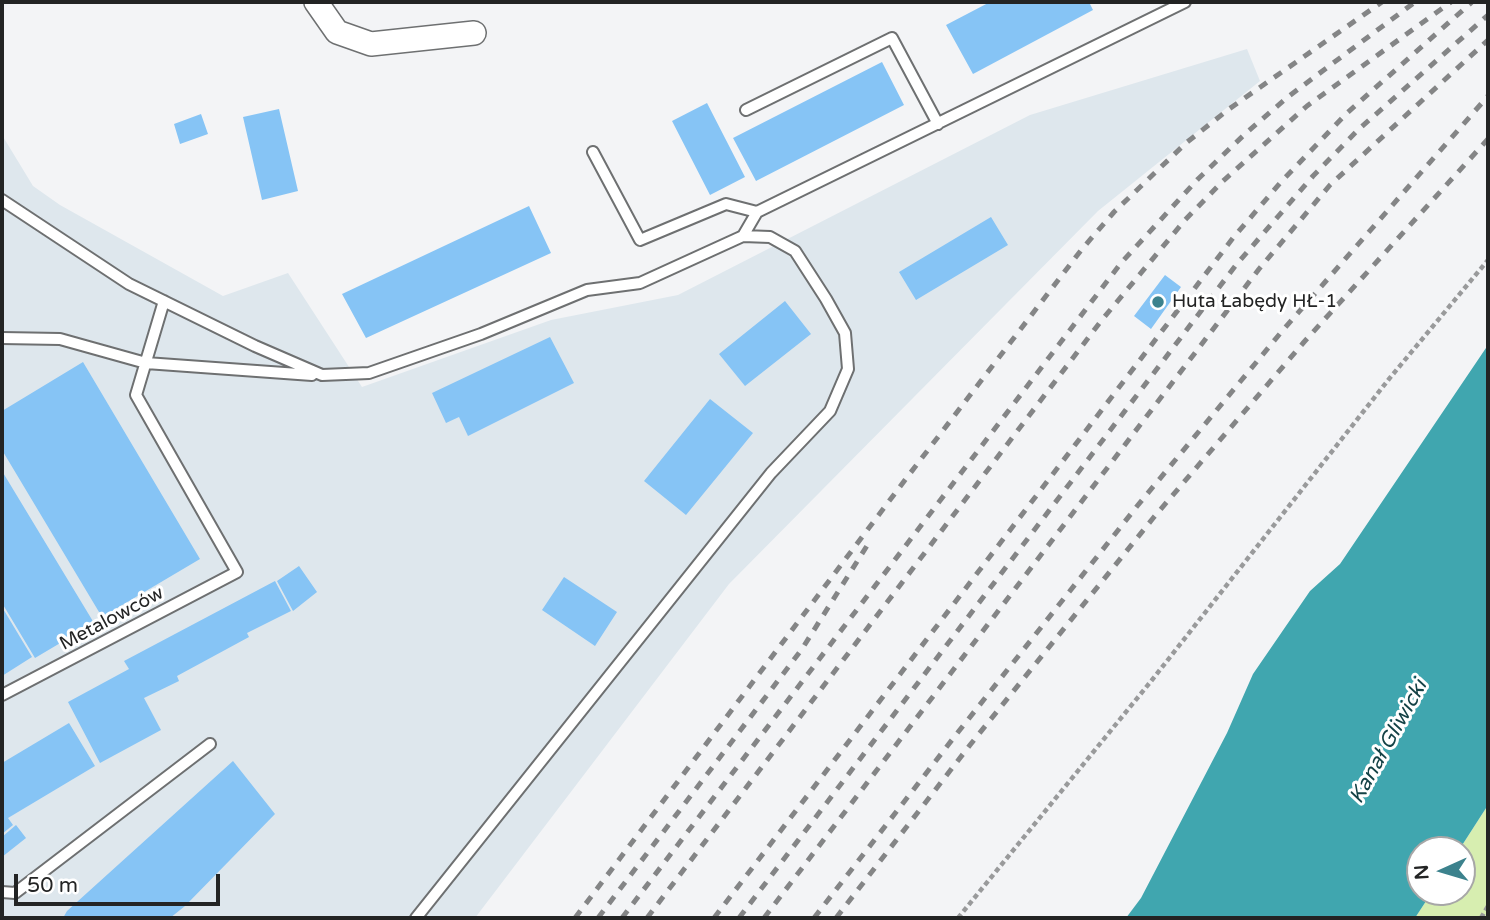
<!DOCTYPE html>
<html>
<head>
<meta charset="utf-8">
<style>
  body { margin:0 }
  #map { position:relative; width:1490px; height:920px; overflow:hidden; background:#f3f4f6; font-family:"Varela Round",sans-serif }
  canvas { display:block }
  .frame { position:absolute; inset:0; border:4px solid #232424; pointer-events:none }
  .north { position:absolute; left:1406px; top:836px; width:70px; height:70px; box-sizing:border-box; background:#fff; border:2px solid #a7a7a7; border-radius:50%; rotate:266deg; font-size:19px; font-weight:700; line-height:28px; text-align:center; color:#232424 }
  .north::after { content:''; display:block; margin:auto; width:24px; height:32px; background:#3c828d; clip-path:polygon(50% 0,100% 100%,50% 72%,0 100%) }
  .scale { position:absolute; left:14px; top:874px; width:206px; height:32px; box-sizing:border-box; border:4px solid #232424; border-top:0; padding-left:9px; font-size:21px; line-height:24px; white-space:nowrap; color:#232424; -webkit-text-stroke:5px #fff; paint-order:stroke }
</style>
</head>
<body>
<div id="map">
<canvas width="1490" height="920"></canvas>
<div class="frame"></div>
<div class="north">N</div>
<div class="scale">50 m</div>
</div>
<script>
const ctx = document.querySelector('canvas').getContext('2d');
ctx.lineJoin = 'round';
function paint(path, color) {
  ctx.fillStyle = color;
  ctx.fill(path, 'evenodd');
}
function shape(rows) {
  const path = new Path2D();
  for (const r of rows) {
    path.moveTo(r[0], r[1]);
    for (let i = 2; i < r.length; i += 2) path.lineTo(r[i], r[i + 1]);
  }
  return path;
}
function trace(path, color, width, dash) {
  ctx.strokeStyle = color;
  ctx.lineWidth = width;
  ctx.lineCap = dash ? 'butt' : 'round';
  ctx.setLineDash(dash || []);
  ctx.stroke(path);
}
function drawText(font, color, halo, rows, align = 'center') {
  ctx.font = font + ' "Varela Round",sans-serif';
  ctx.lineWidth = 6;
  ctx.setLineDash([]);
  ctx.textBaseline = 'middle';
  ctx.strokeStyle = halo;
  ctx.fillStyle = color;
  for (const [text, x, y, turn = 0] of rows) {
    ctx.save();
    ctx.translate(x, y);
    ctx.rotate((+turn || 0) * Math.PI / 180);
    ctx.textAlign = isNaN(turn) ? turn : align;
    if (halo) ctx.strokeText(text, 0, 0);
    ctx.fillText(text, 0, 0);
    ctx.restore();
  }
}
const built = shape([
  [1247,49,1260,81,1098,211,729,584,475,918,2,918,2,135,33,186,60,205,223,296,288,273,362,387,551,320,678,295,1030,115]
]);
const green = shape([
  [1488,805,1488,918,1415,918,1432,892,1462,892,1462,850,1459,850]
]);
const water = shape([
  [1488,345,1488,805,1459,850,1420,850,1420,892,1432,892,1415,918,1126,918,1141,898,1227,733,1253,674,1310,591,1340,564]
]);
const building = shape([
  [990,2,1089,2,1093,10,973,74,946,25],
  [882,62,904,105,756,181,733,138],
  [707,103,745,177,710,195,672,121],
  [279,109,298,191,262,200,243,117],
  [201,114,208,134,180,144,174,124],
  [529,206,551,253,366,338,342,294],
  [991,217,1008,245,916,300,899,272],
  [1165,275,1181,287,1151,329,1134,316],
  [785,301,811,334,745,386,719,354],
  [550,337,574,383,468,436,459,417,446,423,432,393],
  [83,362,200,559,102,617,2,450,2,411],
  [710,399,753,433,686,515,644,481],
  [2,471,94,623,35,658,2,603],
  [299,566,317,592,293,611,277,581],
  [564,577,617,612,595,646,542,610],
  [275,581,291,611,247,633,249,637,177,676,179,681,144,698,161,730,100,763,68,702,129,669,124,661],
  [2,607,32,657,2,676],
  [69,723,95,766,8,818,13,825,2,834,2,763],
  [233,761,275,814,185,906,170,918,63,918,67,911],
  [16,825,26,838,2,857,2,837]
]);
const path = shape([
  [958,918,1152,680,1389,379,1488,260],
  [1481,918,1488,906]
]);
const service = shape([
  [746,110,892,38,938,124],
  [593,152,640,240,726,204,757,212],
  [2,200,129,284,255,346,322,375,369,373,481,334,587,290,640,283,743,236,770,237,795,251,826,299,845,333,848,369,830,411,771,473,416,918],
  [743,236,757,212,1185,2],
  [2,338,60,339,146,363,312,375],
  [2,695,237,572,136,395,164,301],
  [2,892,15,893,210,744]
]);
const minor = shape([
  [316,2,337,32,371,44,474,33]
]);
const rail = shape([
  [575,918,905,480,1082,249,1114,212,1186,143,1229,109,1382,2],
  [598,918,802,649,870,541],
  [622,918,1121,263,1198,179,1246,133,1289,96,1415,2],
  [647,918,1101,321,1185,220,1222,182,1307,106,1451,2],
  [714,918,1233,238,1281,182,1347,113,1472,2],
  [739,918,1236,265,1313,176,1358,130,1488,15],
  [764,918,1259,269,1330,185,1488,40],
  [814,918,955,736,1138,505,1283,330,1488,96],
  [836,918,970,745,1154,517,1304,342,1488,139]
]);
const markers = [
  [1158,302,7,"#3c828d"]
];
const poiNames = [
  ["Huta Łabędy HŁ-1",1172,302]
];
const streetNames = [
  ["Metalowców",112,619,-28]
];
const waterNames = [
  ["Kanał Gliwicki",1389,742,-61]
];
paint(built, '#dee7ed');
paint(green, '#d7eeb0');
paint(water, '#40a6af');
paint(building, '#86c4f5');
trace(service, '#6e7071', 14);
trace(minor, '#6e7071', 26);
trace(path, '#999a9b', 4.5, [5, 3.5]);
trace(service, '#fff', 10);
trace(minor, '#fff', 23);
trace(rail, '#848586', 5, [9, 9]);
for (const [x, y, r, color] of markers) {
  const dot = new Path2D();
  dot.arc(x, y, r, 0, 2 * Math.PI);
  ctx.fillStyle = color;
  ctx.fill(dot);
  trace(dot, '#fff', 2.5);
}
drawText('19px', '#232424', '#fff', poiNames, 'left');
drawText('19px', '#232424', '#fff', streetNames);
drawText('italic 21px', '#144246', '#fff', waterNames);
</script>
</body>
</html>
